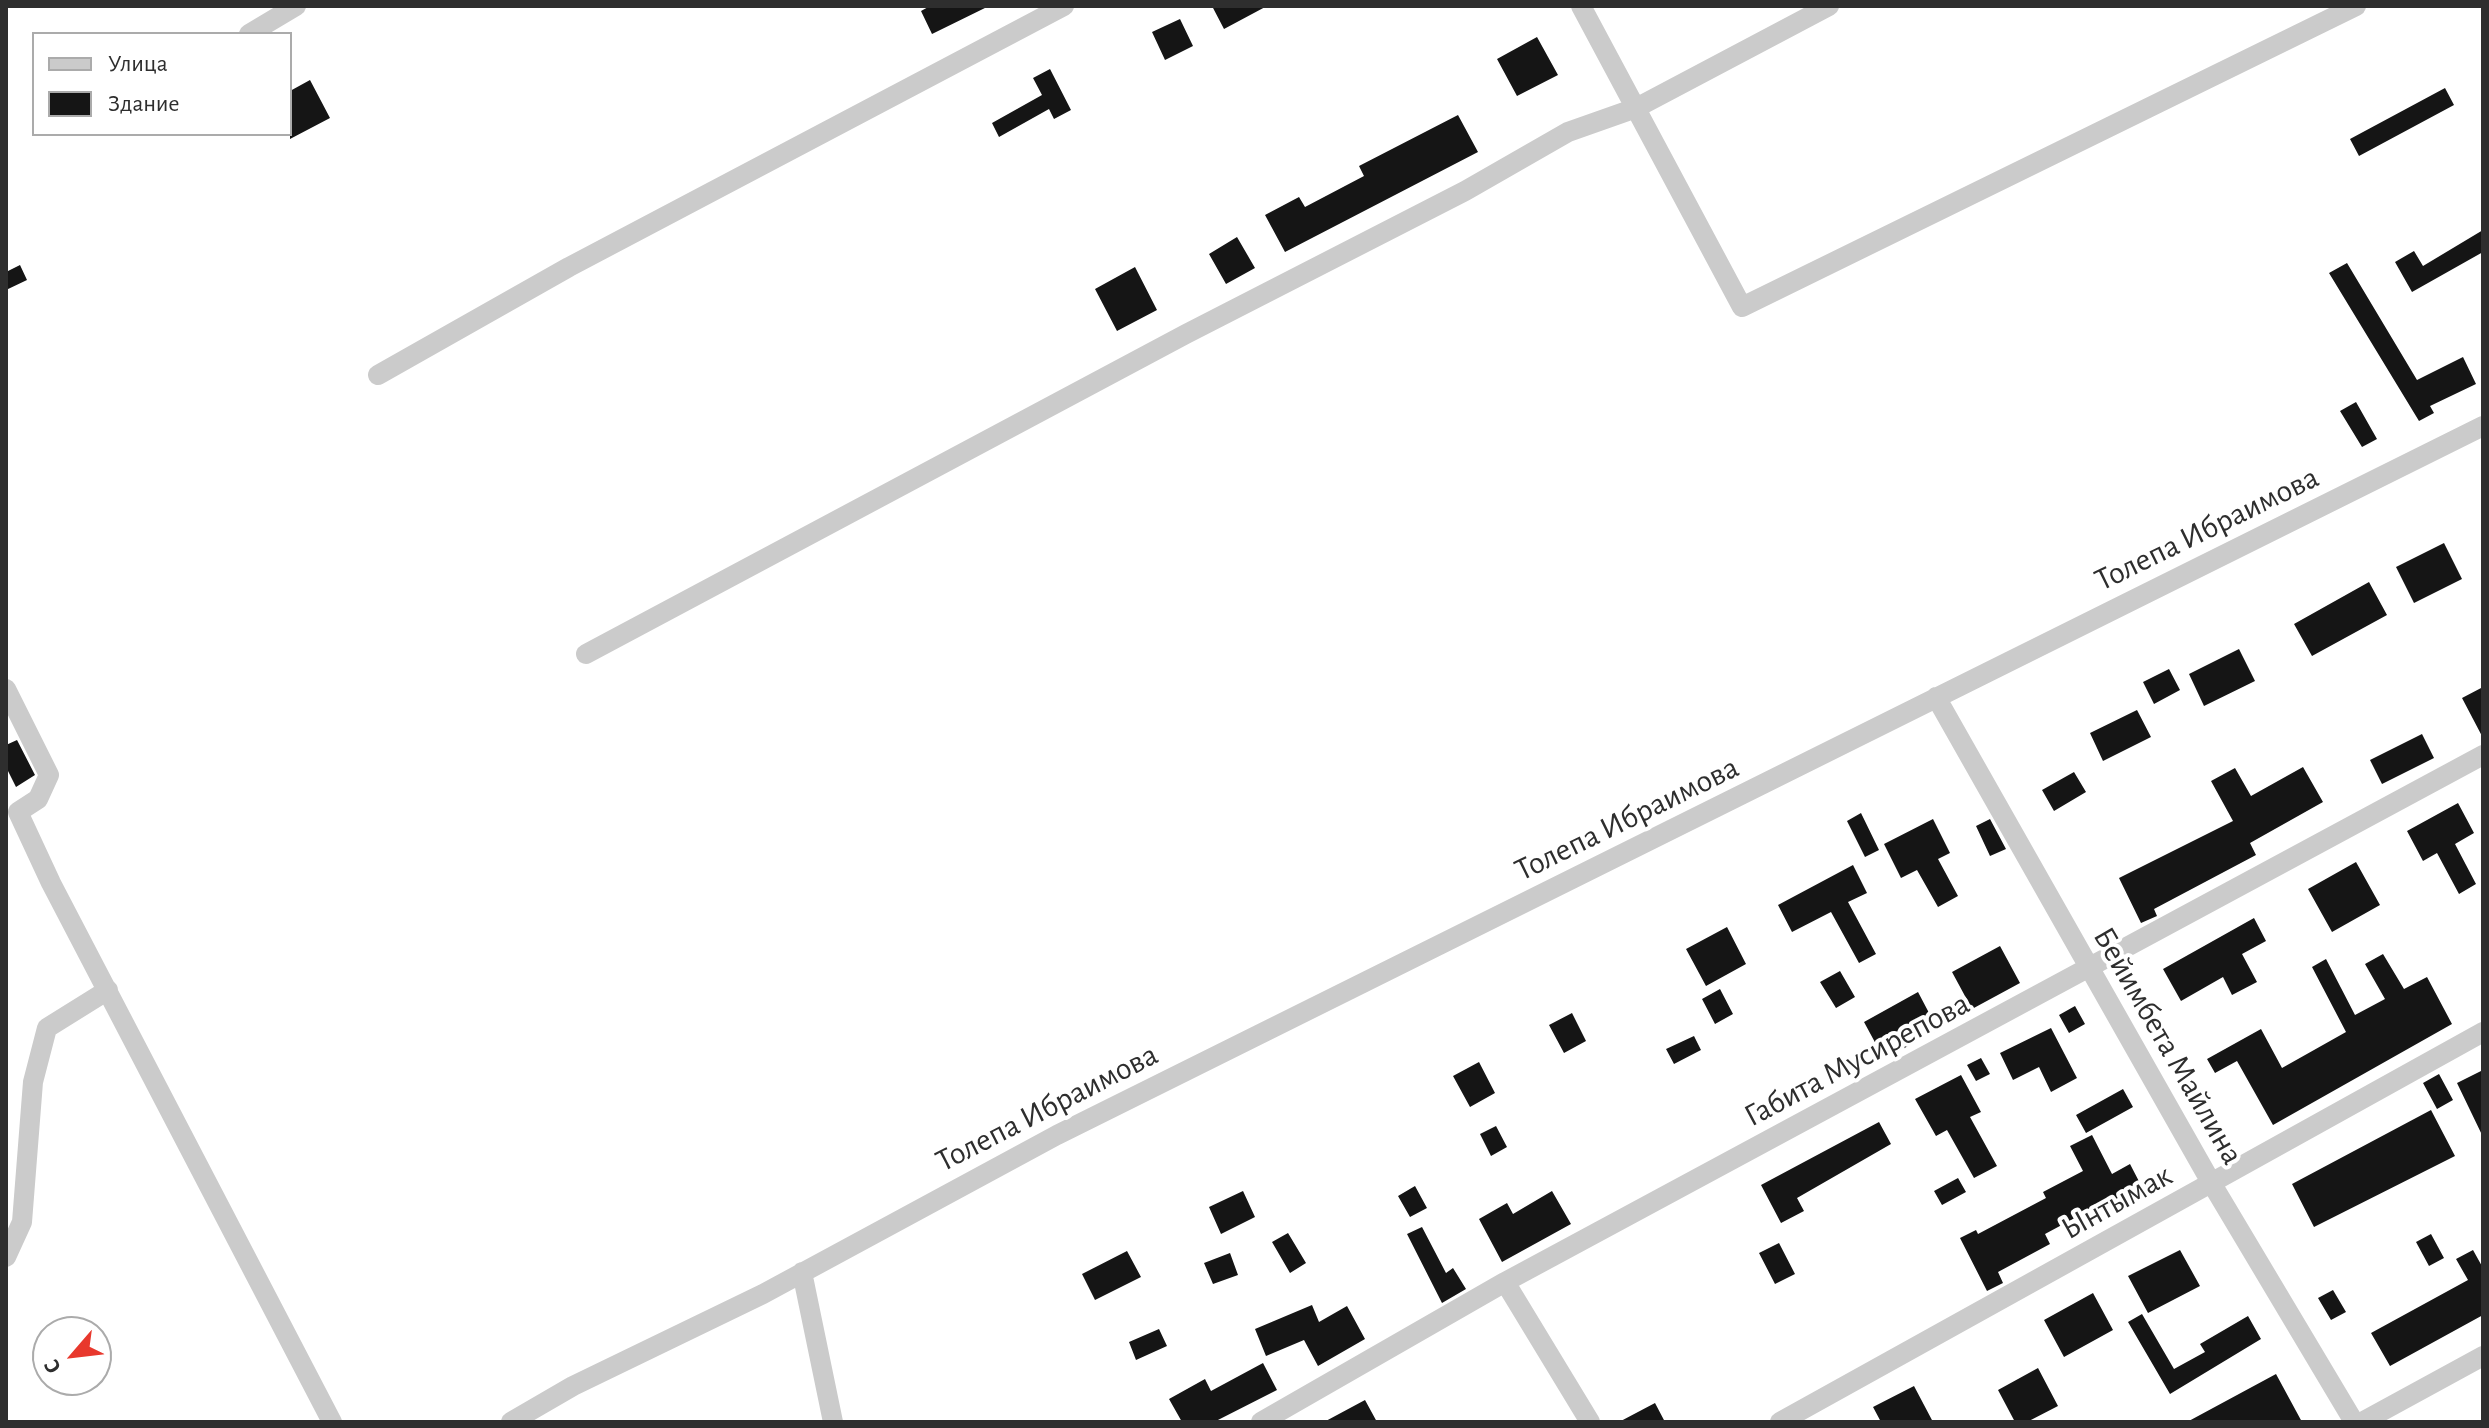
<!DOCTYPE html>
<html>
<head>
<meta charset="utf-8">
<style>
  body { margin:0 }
  #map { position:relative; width:2489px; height:1428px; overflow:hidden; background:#fff; font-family:"Alegreya Sans",sans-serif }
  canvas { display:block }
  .frame { position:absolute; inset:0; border:8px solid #2e2e2e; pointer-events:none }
  .legend { position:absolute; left:32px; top:32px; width:260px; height:104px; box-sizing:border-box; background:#fff; border:2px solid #ababab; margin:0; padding:10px 14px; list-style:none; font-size:24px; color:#2e2e2e }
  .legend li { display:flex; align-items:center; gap:16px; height:40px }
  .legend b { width:40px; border:2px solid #ababab }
  .north { position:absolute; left:32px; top:1316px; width:80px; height:80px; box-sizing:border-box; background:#fff; border:2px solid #ababab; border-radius:50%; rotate:242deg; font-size:22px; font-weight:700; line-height:32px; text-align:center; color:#2e2e2e }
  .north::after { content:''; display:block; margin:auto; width:28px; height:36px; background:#e8382d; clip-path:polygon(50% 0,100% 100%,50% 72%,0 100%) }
</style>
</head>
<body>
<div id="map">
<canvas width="2489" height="1428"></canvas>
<div class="frame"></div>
<ul class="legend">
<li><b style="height:10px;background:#cbcbcb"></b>Улица</li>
<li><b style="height:22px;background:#151515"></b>Здание</li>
</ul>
<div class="north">С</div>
</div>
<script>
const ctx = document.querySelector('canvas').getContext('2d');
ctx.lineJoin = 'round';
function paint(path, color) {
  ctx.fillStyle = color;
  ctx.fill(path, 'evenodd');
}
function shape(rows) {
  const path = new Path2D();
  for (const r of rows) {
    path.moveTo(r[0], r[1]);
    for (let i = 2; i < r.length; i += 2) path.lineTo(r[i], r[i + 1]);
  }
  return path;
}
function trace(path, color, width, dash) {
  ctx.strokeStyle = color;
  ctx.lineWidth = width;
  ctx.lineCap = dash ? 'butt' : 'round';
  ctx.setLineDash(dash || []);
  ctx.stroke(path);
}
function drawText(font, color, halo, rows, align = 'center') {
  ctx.font = font + ' "Alegreya Sans",sans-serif';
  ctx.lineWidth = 8;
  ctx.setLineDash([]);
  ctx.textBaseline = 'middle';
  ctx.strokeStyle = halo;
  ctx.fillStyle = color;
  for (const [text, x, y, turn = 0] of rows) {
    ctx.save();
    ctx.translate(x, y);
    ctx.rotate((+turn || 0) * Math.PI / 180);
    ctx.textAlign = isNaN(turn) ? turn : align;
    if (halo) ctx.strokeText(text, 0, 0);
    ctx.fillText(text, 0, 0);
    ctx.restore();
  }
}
const building = shape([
  [930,6,989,6,932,34,921,11],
  [1212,6,1267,6,1224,29],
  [1180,19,1193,46,1165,60,1152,32],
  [1537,37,1558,75,1517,96,1497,59],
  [1050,69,1071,110,1054,119,1049,109,999,137,992,123,1042,95,1033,78],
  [310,80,330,118,290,139,290,91],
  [2445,88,2454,105,2359,156,2350,139],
  [1458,115,1478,152,1285,252,1265,215,1299,197,1305,207,1364,176,1359,166],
  [2483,230,2483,252,2412,292,2395,262,2414,251,2423,266],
  [1237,237,1255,268,1226,284,1209,254],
  [2347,263,2417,380,2463,357,2476,384,2430,406,2434,413,2419,421,2329,273],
  [20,265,27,280,6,290,6,272],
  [1135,267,1157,310,1117,331,1095,289],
  [2356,402,2377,439,2362,447,2340,411],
  [2444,543,2462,579,2414,603,2396,567],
  [2369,582,2387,615,2312,656,2294,624],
  [2239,649,2255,681,2204,706,2189,674],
  [2169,669,2180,690,2154,704,2143,682],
  [2483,687,2483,738,2462,698],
  [2137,710,2151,737,2103,761,2090,733],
  [2422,734,2434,758,2382,784,2370,760],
  [17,740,35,775,16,787,6,767,6,745],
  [2303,767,2323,802,2250,843,2256,855,2154,909,2157,916,2141,923,2119,878,2233,821,2211,781,2235,768,2251,796],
  [2074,772,2086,792,2054,811,2042,790],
  [2458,803,2474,833,2455,844,2476,884,2459,894,2437,853,2423,861,2407,831],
  [1861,813,1879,850,1865,857,1847,821],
  [1933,819,1950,853,1938,859,1958,896,1938,907,1917,870,1901,878,1884,844],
  [1990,819,2006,849,1990,856,1976,826],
  [2356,862,2380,905,2332,932,2308,889],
  [1853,865,1867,893,1848,902,1876,954,1859,963,1831,912,1792,932,1778,905],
  [2254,918,2266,941,2242,954,2257,982,2232,995,2223,977,2181,1001,2163,969],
  [1727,927,1746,964,1706,986,1686,949],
  [2000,946,2020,983,1972,1009,1952,972],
  [2383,954,2404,989,2427,977,2452,1024,2273,1125,2237,1061,2215,1073,2207,1059,2261,1029,2282,1068,2346,1032,2312,967,2326,959,2355,1015,2385,999,2365,964],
  [1840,971,1855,997,1836,1008,1820,982],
  [1720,989,1733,1014,1715,1024,1702,999],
  [1918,992,1938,1030,1884,1059,1864,1022],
  [2075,1006,2085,1024,2069,1033,2059,1015],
  [1572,1013,1586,1041,1564,1053,1549,1025],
  [2051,1028,2077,1078,2051,1092,2039,1067,2013,1080,2000,1053],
  [1694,1036,1701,1050,1674,1064,1666,1049],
  [1981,1058,1990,1074,1976,1081,1967,1065],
  [1479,1062,1495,1093,1470,1107,1453,1076],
  [2483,1070,2483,1137,2457,1083],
  [2439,1074,2453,1100,2437,1109,2423,1083],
  [1961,1075,1981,1112,1970,1117,1997,1166,1974,1178,1947,1130,1936,1136,1915,1099],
  [2123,1089,2133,1107,2086,1133,2076,1115],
  [2431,1110,2455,1156,2314,1227,2292,1184],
  [1879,1122,1891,1144,1797,1198,1804,1211,1781,1223,1761,1185],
  [1496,1126,1507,1147,1491,1156,1480,1134],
  [2092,1135,2112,1174,2130,1164,2145,1193,2092,1222,2086,1212,2045,1234,2050,1244,1998,1272,2003,1283,1987,1291,1960,1238,1976,1230,1978,1234,2046,1198,2043,1192,2083,1171,2070,1146],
  [1958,1178,1966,1192,1942,1205,1934,1191],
  [1415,1186,1427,1208,1410,1217,1398,1196],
  [1243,1191,1255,1217,1221,1234,1209,1207],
  [1552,1191,1571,1224,1502,1262,1479,1219,1507,1203,1513,1214],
  [1422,1227,1446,1273,1453,1268,1466,1289,1442,1303,1407,1234],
  [1288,1233,1306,1263,1290,1273,1272,1242],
  [2431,1234,2444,1258,2429,1266,2416,1242],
  [1779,1243,1795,1274,1775,1284,1759,1253],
  [2180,1250,2200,1286,2148,1313,2128,1276],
  [2473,1250,2483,1268,2483,1315,2390,1366,2371,1333,2468,1280,2456,1259],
  [1127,1251,1141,1277,1095,1300,1082,1274],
  [1230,1253,1238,1275,1213,1284,1204,1263],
  [2333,1290,2346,1312,2331,1320,2318,1298],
  [2093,1293,2113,1330,2064,1357,2044,1320],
  [1312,1305,1319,1322,1347,1306,1365,1339,1318,1366,1304,1340,1266,1356,1255,1329],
  [2142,1314,2174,1369,2205,1352,2200,1344,2248,1316,2261,1339,2170,1394,2128,1322],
  [1159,1329,1167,1346,1136,1360,1129,1342],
  [1263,1363,1277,1390,1214,1422,1182,1422,1169,1399,1205,1379,1211,1391],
  [2038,1368,2058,1406,2027,1422,2015,1422,1998,1390],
  [2276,1374,2302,1422,2187,1422],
  [1914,1386,1933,1422,1881,1422,1873,1407],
  [1365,1400,1377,1422,1324,1422],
  [1655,1403,1665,1422,1619,1422]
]);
const minor = shape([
  [1581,6,1742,307,2356,6],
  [249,34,296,6],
  [378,375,569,267,1064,6],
  [586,654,1186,334,1465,191,1568,132,1636,108,1829,6],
  [6,689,49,775,38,799,18,812,51,883,332,1422],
  [1936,697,2212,1184,2354,1422],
  [6,1257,22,1222,33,1082,47,1028,108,990],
  [802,1272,833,1422],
  [1505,1282,1590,1422],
  [511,1422,573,1386,763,1294,1057,1135,2483,426],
  [1261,1422,1505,1282,2483,755],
  [1780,1422,2483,1032],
  [2362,1422,2483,1356]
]);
const streetNames = [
  ["Толепа Ибраимова",2207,529,-26],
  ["Толепа Ибраимова",1627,819,-26],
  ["Бейимбета Майлина",2168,1046,60],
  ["Габита Мусирепова",1857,1060,-28],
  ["Толепа Ибраимова",1047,1108,-27],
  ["Ынтымак",2117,1202,-29]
];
paint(building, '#151515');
trace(minor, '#cbcbcb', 20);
drawText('32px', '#2e2e2e', '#fff', streetNames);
</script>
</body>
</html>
